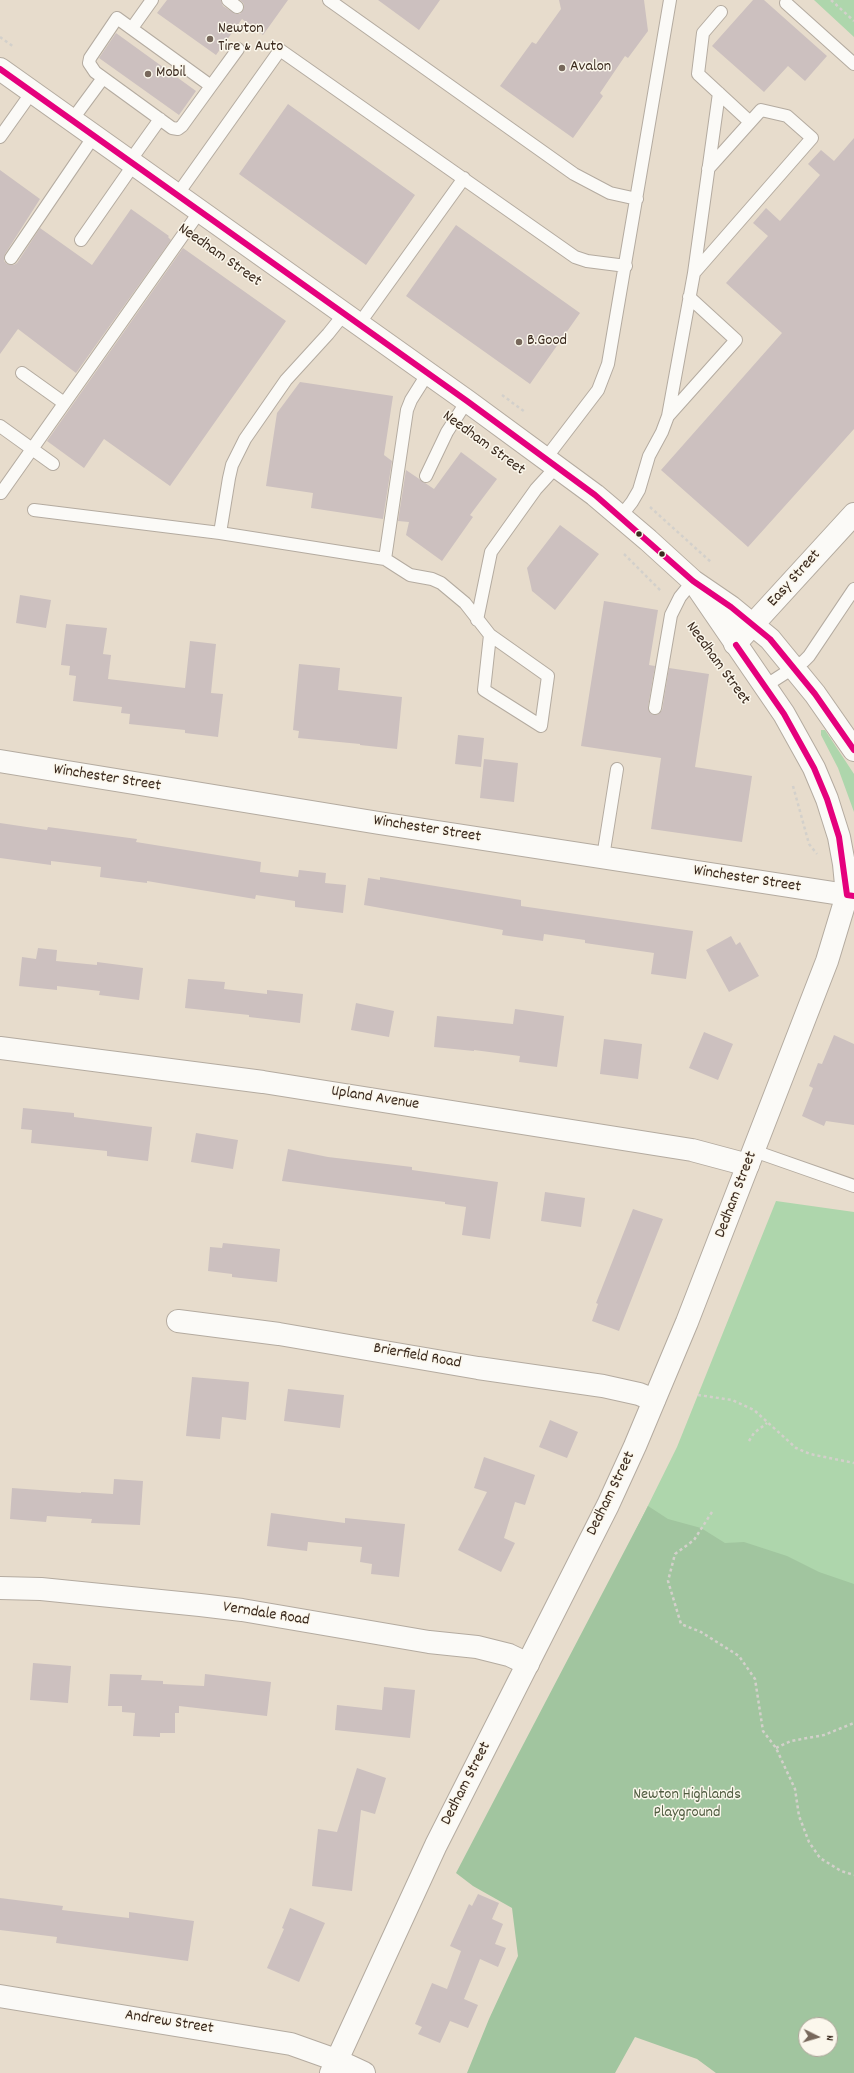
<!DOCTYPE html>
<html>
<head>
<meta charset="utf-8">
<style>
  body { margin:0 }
  #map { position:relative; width:854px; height:2073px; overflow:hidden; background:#e7dccc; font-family:Dekko,sans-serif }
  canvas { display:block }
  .north { position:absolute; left:798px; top:2017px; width:40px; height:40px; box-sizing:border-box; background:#fbf7ec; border:1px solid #aea59a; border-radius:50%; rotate:95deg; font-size:11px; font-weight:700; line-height:16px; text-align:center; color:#3b2a1e }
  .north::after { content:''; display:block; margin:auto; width:14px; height:18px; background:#77685b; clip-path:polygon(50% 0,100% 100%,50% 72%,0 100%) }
</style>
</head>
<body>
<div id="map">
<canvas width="854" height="2073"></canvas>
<div class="north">N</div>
</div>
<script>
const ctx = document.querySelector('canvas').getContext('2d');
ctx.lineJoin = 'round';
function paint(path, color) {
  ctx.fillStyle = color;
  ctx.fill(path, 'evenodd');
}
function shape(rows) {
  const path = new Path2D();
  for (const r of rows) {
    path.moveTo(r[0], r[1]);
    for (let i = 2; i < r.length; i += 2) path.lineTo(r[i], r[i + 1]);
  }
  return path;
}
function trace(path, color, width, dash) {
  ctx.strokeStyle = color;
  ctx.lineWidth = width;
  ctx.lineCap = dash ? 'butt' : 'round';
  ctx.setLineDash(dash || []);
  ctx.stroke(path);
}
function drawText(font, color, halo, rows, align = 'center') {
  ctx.font = font + ' Dekko,sans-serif';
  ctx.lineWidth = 3;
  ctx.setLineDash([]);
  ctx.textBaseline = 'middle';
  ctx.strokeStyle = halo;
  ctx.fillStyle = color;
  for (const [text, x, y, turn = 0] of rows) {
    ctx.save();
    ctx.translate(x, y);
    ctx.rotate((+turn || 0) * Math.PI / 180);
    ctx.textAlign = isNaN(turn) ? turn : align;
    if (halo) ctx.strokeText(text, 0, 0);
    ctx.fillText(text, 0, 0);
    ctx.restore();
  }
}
const green = shape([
  [814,0,854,0,854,37],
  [821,730,825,730,827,733,854,774,854,812,838,768,821,735],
  [776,1201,854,1212,854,2073,751,2073,477,1851,677,1447],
  [806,2025,830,2025,830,2049,806,2049]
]);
const forest = shape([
  [648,1506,668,1519,701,1528,725,1543,744,1542,787,1556,819,1572,854,1584,854,2073,716,2073,697,2059,635,2037,615,2073,467,2073,489,2019,518,1956,512,1908,473,1886,456,1873],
  [806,2025,830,2025,830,2049,806,2049]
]);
const building = shape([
  [167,0,221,0,223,6,236,14,240,14,244,8,244,4,240,0,288,0,263,35,242,19,216,55,157,13],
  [378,0,440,0,419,30],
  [559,0,644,0,648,31,628,58,625,56,600,93,603,96,573,138,500,86,532,42,536,44,561,9],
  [753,0,764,0,827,56,805,81,788,66,764,92,712,46],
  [116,33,196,91,179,115,99,58],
  [288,104,415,195,366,265,239,174],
  [854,138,854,429,748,547,661,470,782,333,726,283,768,236,753,223,766,208,780,221,820,175,808,164,821,150,834,161],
  [0,170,40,199,5,254,4,261,7,264,14,265,17,263,40,228,92,265,131,209,169,236,168,237,171,240,76,373,18,329,0,354],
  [456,225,580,313,530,384,406,296],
  [183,248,286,321,170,486,104,439,84,468,47,441],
  [300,382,393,396,384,455,392,461,383,519,311,508,313,493,266,486,277,413],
  [461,452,497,479,470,515,473,517,442,561,406,535,409,522,398,521,406,470,434,489],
  [560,525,599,554,555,610,532,591,527,568],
  [20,595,51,600,46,628,16,623],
  [604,601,658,610,649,665,655,666,648,707,651,714,657,715,662,710,669,668,709,674,695,767,752,776,742,842,651,829,661,758,581,746],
  [66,624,107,628,103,654,111,655,108,679,185,688,190,641,216,644,211,693,223,694,218,737,185,733,185,730,129,724,130,714,121,713,122,707,73,701,76,676,69,675,70,666,61,665],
  [299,664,340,668,338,690,402,697,397,749,360,745,360,744,298,738,299,731,293,730],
  [458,735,484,738,481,767,455,764],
  [484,759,518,763,514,802,480,798],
  [0,823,47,830,48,827,137,839,136,842,261,862,260,872,298,877,299,870,326,873,325,883,346,885,343,913,295,907,295,901,256,895,255,899,147,881,147,883,100,877,101,867,51,861,51,865,0,858],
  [380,877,521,900,521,906,693,931,686,979,651,974,654,953,585,943,585,940,544,934,543,941,502,935,503,930,364,905,368,878,380,880],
  [731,936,736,945,740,942,759,976,729,992,706,950],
  [38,948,57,950,56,961,97,965,97,962,143,968,139,1000,99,995,100,991,57,986,57,990,19,986,22,957,36,959],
  [188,979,225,982,224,989,267,994,267,990,303,994,300,1023,249,1017,249,1015,185,1008],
  [356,1003,394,1011,389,1037,351,1030],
  [515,1009,564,1016,557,1067,519,1062,520,1056,474,1050,474,1051,434,1047,437,1016,513,1024],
  [704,1032,733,1044,718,1080,689,1068],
  [834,1035,854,1044,854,1125,826,1121,824,1126,802,1116,813,1088,809,1086,818,1063,822,1064],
  [604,1039,642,1044,638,1079,600,1074],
  [23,1108,74,1113,74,1117,152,1127,148,1161,107,1156,107,1151,31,1143,32,1130,21,1129],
  [196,1133,238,1140,233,1169,191,1162],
  [288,1149,328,1157,412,1167,412,1170,498,1182,490,1239,462,1235,466,1207,445,1204,445,1202,282,1181],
  [545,1192,585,1198,581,1227,541,1221],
  [633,1209,663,1219,619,1331,592,1321,598,1304,596,1303],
  [223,1243,280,1249,277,1282,232,1277,232,1274,208,1271,210,1247,222,1248],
  [192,1377,249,1382,246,1420,222,1417,220,1439,186,1436],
  [288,1389,344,1395,340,1428,284,1421],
  [550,1420,578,1432,567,1458,539,1447],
  [484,1457,535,1475,525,1505,515,1502,504,1538,515,1543,501,1572,458,1550,487,1492,474,1488],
  [114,1479,143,1481,140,1525,91,1523,92,1519,47,1516,46,1522,10,1519,12,1488,81,1493,81,1492,113,1494],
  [271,1513,345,1523,345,1518,405,1524,399,1577,371,1574,372,1564,360,1562,362,1547,308,1542,307,1551,267,1546],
  [33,1663,71,1666,68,1703,30,1700],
  [110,1674,142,1675,141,1680,163,1681,163,1684,204,1686,205,1674,271,1682,267,1716,179,1706,179,1713,175,1713,175,1733,160,1733,160,1737,133,1736,135,1713,122,1712,122,1706,108,1706],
  [384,1687,415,1690,410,1738,335,1730,337,1705,382,1710],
  [357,1768,386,1778,375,1814,361,1810,352,1891,312,1886,318,1829,337,1832],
  [478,1894,499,1903,492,1919,503,1924,495,1944,506,1948,498,1967,480,1959,464,1999,478,2005,468,2028,450,2021,440,2043,418,2034,422,2027,415,2024,432,1983,447,1989,461,1951,450,1946,469,1904,472,1906],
  [0,1898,63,1906,62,1910,129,1918,129,1912,194,1921,188,1961,56,1943,57,1937,0,1930],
  [290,1908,325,1923,299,1982,267,1968,284,1929,282,1928]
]);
const path = shape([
  [831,0,854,21],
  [0,37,14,47],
  [502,395,525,412],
  [650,507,712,563],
  [624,554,662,592],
  [689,625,704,643],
  [793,786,809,844,817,854],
  [698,1395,732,1400,754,1410,796,1448,810,1454,854,1463],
  [749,1441,754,1433,767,1423],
  [712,1512,694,1540,675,1554,668,1581,681,1624,701,1632,739,1656,755,1679,763,1731,776,1748,795,1789,799,1816,809,1842,820,1858,841,1871,854,1875],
  [776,1748,791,1741,824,1735,854,1723]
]);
const service = shape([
  [228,0,237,7],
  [329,0,574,174,610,193,637,199],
  [786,3,854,64],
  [721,12,703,33,698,74,750,122],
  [132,28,152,0],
  [211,86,117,18,90,58,89,63,95,72,172,128,178,129,182,126,211,86,238,49],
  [72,120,103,78],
  [0,137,32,92],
  [130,161,160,119],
  [177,195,280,50,575,257,587,261,626,266],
  [81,240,134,164],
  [11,258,94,136],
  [694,273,812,138,787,116,761,110,708,169],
  [344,314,328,334,286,380,245,439,232,465,229,478,220,533,385,559,407,410,411,400,428,373],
  [359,324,464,178],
  [22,373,64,403],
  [669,415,736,340,689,297],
  [0,426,53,464],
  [546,458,598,390,608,364,670,0],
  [426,476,447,432,467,401],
  [1,493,200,211],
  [34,510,220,533],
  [621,516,632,502,639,490,649,456,662,432,668,416,694,273,719,93],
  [385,559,410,575,432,579,441,583,465,603,490,635,548,676,541,726,484,690,490,635],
  [477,620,491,552,536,489,557,466],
  [765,686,804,661,809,656,854,589],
  [655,708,671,615,680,597,693,581],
  [603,857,617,769],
  [754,1151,854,1186]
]);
const minor = shape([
  [735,644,854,514],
  [0,1048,263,1082,692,1150,748,1165],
  [178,1321,279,1334,478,1368,603,1386,639,1394,654,1400],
  [0,1588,41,1589,200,1605,242,1610,429,1642,477,1647,509,1655,528,1664],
  [0,1996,291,2044,336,2060,364,2073]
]);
const tertiary = shape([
  [0,761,379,823,847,895]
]);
const secondary = shape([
  [0,69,467,401,595,495,648,540,693,581,731,607,770,639,815,694,854,750],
  [331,2073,436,1845,608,1505,635,1446,687,1322,827,961,847,895,844,864,839,837,827,799,814,768,784,714,693,581]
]);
const bus1 = shape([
  [0,69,467,401,595,495,693,581,731,607,770,639,815,694,854,750],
  [736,645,784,714,814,768,827,799,839,837,847,895,854,896]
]);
const markers = [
  [210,39,4,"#77685b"],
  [562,68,4,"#77685b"],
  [148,74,4,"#77685b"],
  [519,342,4,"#77685b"],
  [639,534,3.5,"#3b2a1e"],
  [662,554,3.5,"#3b2a1e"]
];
const poiNames = [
  ["Newton",218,30],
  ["Tire & Auto",218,48],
  ["Avalon",570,68],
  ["Mobil",156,74],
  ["B.Good",527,342]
];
const streetNames = [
  ["Needham Street",219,256,35],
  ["Needham Street",483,444,36],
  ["Easy Street",795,579,-48],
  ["Needham Street",717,664,54],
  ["Winchester Street",107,779,9],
  ["Winchester Street",427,830,9],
  ["Winchester Street",747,880,9],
  ["Upland Avenue",375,1099,9],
  ["Dedham Street",737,1195,-69],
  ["Brierfield Road",417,1357,10],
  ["Dedham Street",612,1494,-64],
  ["Verndale Road",266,1615,9],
  ["Dedham Street",467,1784,-63],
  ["Andrew Street",169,2023,9]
];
const parkNames = [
  ["Newton Highlands",687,1796],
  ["Playground",687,1814]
];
paint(green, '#aed6ac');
paint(forest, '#a1c59f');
paint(building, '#ccc0bf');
trace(service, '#b4aba0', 14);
trace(minor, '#b4aba0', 24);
trace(tertiary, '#b4aba0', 24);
trace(secondary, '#b4aba0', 24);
trace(path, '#d3d0cb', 2.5, [3, 3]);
trace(service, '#fbfaf7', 12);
trace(minor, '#fbfaf7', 22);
trace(tertiary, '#fbfaf7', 22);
trace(secondary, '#fbfaf7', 22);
trace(bus1, '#e5007d', 6);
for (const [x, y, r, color] of markers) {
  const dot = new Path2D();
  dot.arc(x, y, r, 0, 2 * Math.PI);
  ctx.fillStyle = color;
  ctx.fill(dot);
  trace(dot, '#fbf7ec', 1.5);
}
drawText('16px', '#3b2a1e', '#fbf7ec', poiNames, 'left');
drawText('16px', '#3b2a1e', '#fbf7ec', streetNames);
drawText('16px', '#505c40', '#fbf7ec', parkNames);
</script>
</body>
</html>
